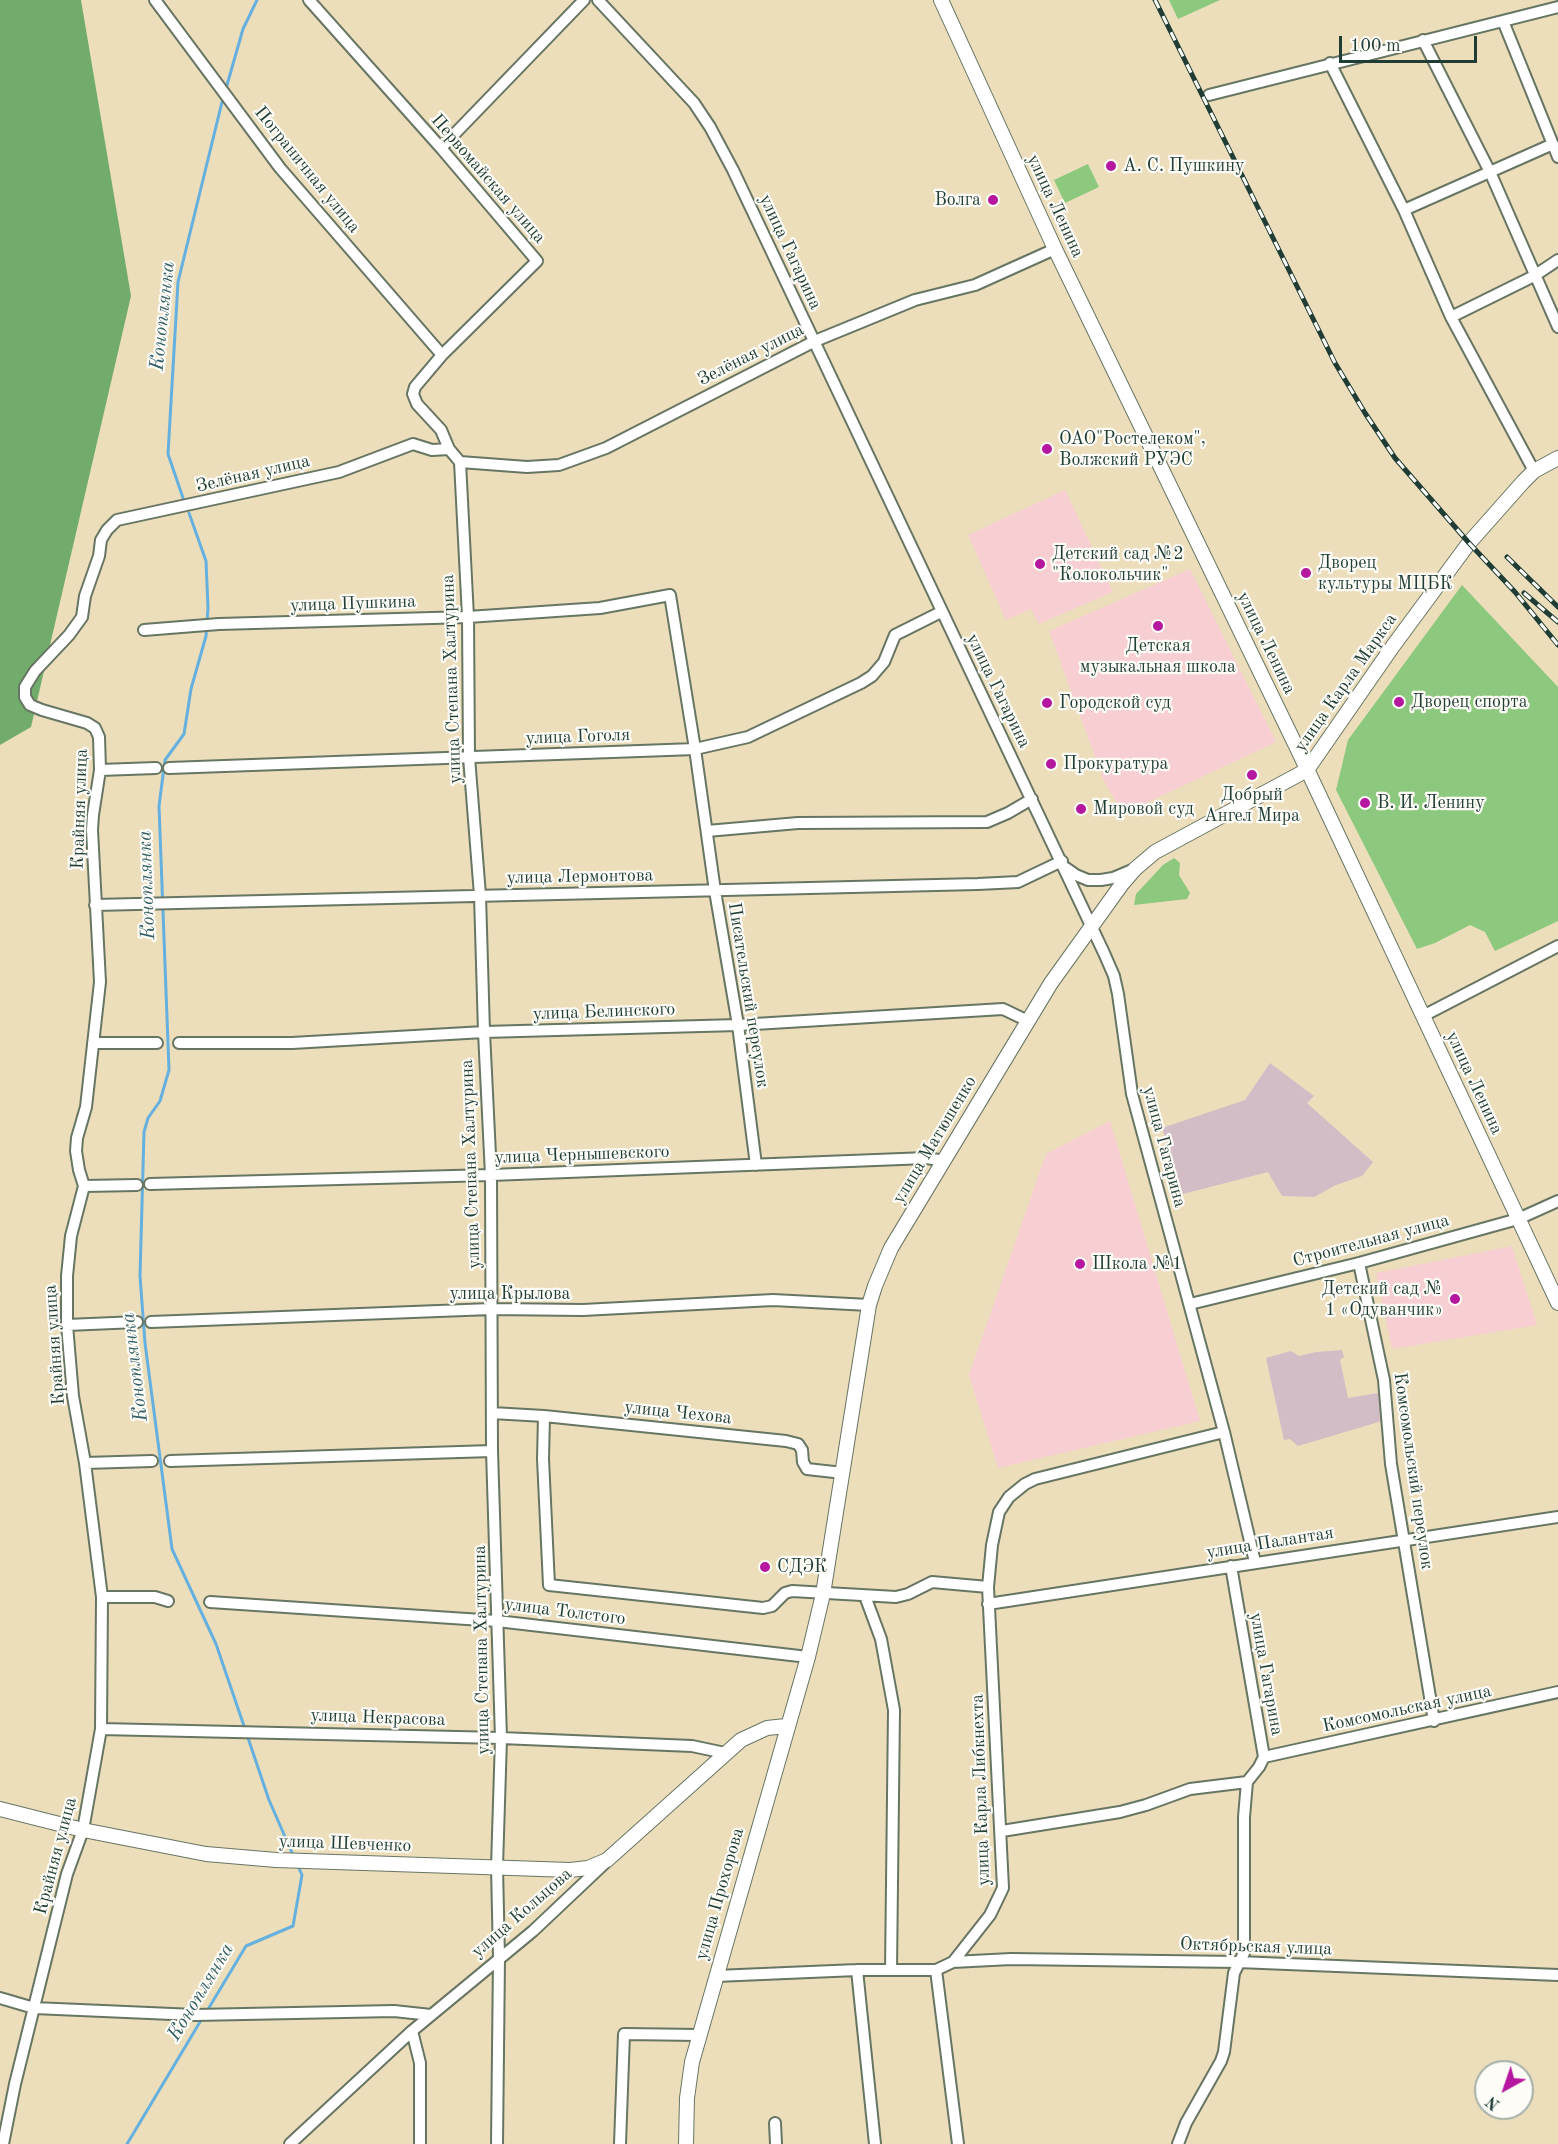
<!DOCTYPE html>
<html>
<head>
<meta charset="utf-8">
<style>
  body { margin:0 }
  #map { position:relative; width:1558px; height:2144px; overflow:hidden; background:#ecdebb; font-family:"Old Standard TT",serif }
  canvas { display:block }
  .north { position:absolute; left:1474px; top:2060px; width:60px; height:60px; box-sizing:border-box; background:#fdfcf7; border:2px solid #a4b0a9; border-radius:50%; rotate:220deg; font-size:16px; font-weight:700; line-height:24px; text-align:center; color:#1f3d34 }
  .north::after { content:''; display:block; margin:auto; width:21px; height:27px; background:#b5179e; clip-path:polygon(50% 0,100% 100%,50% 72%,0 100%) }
  .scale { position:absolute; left:1339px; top:36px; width:138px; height:27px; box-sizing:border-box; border:3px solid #1f3d34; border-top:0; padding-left:8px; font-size:18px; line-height:21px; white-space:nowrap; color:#1f3d34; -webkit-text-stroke:4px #fdfcf7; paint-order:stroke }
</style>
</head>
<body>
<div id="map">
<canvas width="1558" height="2144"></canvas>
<div class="north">N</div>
<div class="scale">100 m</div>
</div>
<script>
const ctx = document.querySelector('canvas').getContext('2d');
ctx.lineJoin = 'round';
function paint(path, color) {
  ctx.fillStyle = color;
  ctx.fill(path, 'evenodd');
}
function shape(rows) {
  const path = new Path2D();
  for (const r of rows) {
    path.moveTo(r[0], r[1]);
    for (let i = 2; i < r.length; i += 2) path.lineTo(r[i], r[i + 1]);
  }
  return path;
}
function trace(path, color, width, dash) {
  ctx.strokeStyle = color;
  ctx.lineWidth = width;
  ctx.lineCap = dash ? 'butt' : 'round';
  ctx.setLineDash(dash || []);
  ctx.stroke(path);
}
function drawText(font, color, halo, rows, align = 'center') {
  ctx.font = font + ' "Old Standard TT",serif';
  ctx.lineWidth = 4.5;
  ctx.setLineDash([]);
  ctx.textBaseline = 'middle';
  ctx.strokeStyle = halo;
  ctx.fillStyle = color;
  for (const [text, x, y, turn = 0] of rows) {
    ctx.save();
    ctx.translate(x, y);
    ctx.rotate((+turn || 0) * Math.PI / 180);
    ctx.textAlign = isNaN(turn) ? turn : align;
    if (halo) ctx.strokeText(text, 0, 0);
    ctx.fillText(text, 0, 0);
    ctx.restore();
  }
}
const built = shape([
  [1065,490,1113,592,1039,624,1031,609,1006,620,968,535],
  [1190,569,1276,742,1123,814,1103,779,1049,631],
  [1110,1121,1200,1421,998,1468,969,1375,1046,1154],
  [1512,1246,1537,1325,1392,1349,1376,1273]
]);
const industrial = shape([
  [1270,1063,1314,1096,1307,1103,1373,1162,1362,1176,1336,1185,1314,1197,1282,1196,1268,1172,1183,1194,1162,1128,1245,1100],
  [1342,1350,1344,1357,1340,1360,1348,1398,1378,1393,1382,1421,1298,1446,1290,1439,1284,1440,1266,1358,1291,1351,1299,1356,1316,1352]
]);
const green = shape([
  [1169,0,1220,0,1178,19],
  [1088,164,1099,187,1065,203,1054,180],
  [1462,585,1558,687,1558,921,1495,951,1485,932,1470,925,1435,943,1417,949,1336,790,1348,740],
  [1174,858,1180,863,1179,875,1190,893,1187,899,1134,905,1136,894,1163,865]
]);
const forest = shape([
  [0,0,81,0,131,296,31,727,0,745]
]);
const stream = shape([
  [227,85,243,29,257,0],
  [183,498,168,454,178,282,222,102],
  [189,513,206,561,208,608,206,636,191,689,184,734,165,760,159,806,169,1070,160,1101,148,1118,144,1132,140,1276,145,1343,172,1549,216,1644,245,1729],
  [247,1735,269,1800,293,1855],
  [207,2011,246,1946,293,1926,302,1875,297,1864],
  [127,2144,203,2017]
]);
const minor = shape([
  [155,0,280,168,442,355],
  [309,0,441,148,537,261,442,355,415,387,413,394,417,404,441,430,449,449,460,462],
  [598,0,694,103,710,127,733,170,1104,953,1114,976,1118,994,1132,1094,1224,1432,1255,1562],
  [1503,21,1558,157],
  [1423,40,1490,172,1558,327],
  [1330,63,1404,210,1451,317,1534,471],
  [1209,95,1558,7],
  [441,148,584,0],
  [1404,210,1553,144],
  [1451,317,1534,276,1558,260],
  [460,462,468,617,469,757,480,895,484,1032,491,1175,492,1451,501,1738,497,1867,499,1958,497,2144],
  [460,462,527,467,559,465,606,448,815,341,915,300,975,285,1055,249],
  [144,630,219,624,468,617,600,608,670,595,695,749,715,891,738,1025,756,1165],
  [169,768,695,749,748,737,861,683,872,676,884,662,895,635,941,612],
  [100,770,156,768],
  [707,831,798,823,987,822,1008,813,1032,799],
  [1066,868,1076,875,1088,880,1101,880,1113,878,1132,870],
  [95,905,978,884,1018,882,1062,861],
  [1423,1016,1558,946],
  [93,1043,157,1043],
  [179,1043,292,1043,484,1032,738,1025,1003,1009,1028,1021],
  [150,1184,491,1175,927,1158,944,1161],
  [84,1186,137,1185],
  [1359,1263,1384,1380,1391,1464,1434,1721],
  [1190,1304,1359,1263,1518,1219,1558,1201],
  [151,1322,491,1309,583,1310,773,1300,869,1305],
  [67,1325,137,1322],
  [492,1413,544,1416,786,1441,798,1444,802,1450,803,1462,807,1469,843,1473],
  [544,1416,543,1459,549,1585,763,1608,772,1606,785,1593,792,1591,896,1597,908,1594,932,1582,988,1587],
  [170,1461,492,1451],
  [85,1463,152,1461],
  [865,1596,881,1639,894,1710,891,1970],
  [102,1597,155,1597,168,1601],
  [210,1602,497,1621,808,1657],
  [988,1604,1558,1517],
  [101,1729,501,1738,692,1746,725,1753],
  [1264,1757,1558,1692],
  [1002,1831,1120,1812,1146,1805,1190,1789,1247,1782],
  [953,1962,1011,1959,1238,1962,1558,1975],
  [857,1970,875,2144],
  [936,1970,958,2144],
  [716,1976,857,1970,936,1970,953,1962,990,1915,1003,1888,988,1587,992,1545,999,1512,1009,1497,1025,1484,1035,1479,1224,1432],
  [0,1998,34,2008,195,2015,394,2011,431,2015],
  [412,2031,420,2063,420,2144],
  [775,2123,776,2144],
  [3,2144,15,2084,67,1874,83,1830,101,1729,102,1597,85,1463,73,1396,67,1325,67,1276,71,1236,84,1186,79,1170,76,1151,77,1138,86,1107,100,982,92,830,93,815,100,770,99,737,95,728,87,723,42,710,30,705,25,697,25,687,35,671,69,635,82,617,85,596,99,556,101,540,107,530,117,520,339,472,413,444,432,450,449,449],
  [290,2144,412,2031,533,1931,605,1863],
  [620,2144,624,2034,699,2035],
  [1178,2144,1186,2123,1221,2061,1224,2052,1234,1973,1244,1953,1244,1817,1247,1782,1259,1767,1264,1757,1231,1566]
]);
const major = shape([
  [941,0,1055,249,1298,750,1558,1303],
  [0,1809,83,1830,206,1854,276,1860,570,1870,588,1868,607,1860,741,1740,767,1728,786,1726],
  [686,2144,687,2098,692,2062,808,1657,823,1594,869,1305,875,1286,891,1248,1051,983,1122,884,1135,869,1155,852,1307,770,1393,646,1469,543,1523,482,1534,471,1558,458]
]);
const rail = shape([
  [1155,0,1335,363,1365,413,1395,458,1469,543,1515,592,1558,645],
  [1507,557,1558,607],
  [1524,593,1558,622]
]);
const markers = [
  [1111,166,6,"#b5179e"],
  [993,200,6,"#b5179e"],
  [1047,449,6,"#b5179e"],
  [1040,564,6,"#b5179e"],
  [1306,573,6,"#b5179e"],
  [1158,626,6,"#b5179e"],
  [1399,702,6,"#b5179e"],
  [1047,703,6,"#b5179e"],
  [1051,764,6,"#b5179e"],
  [1252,775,6,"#b5179e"],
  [1365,803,6,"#b5179e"],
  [1081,809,6,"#b5179e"],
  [1080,1264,6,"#b5179e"],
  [1455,1299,6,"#b5179e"],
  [765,1567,6,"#b5179e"]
];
const poiNames = [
  ["А. С. Пушкину",1123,166],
  ["Волга",981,200,"right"],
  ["ОАО\"Ростелеком\",",1059,439],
  ["Волжский РУЭС",1059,460],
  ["Детский сад №2",1052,554],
  ["\"Колокольчик\"",1052,575],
  ["Дворец",1318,563],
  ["культуры МЦБК",1318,584],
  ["Детская",1158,646,"center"],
  ["музыкальная школа",1158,667,"center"],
  ["Дворец спорта",1411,702],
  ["Городской суд",1059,703],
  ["Прокуратура",1063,764],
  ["Добрый",1252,795,"center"],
  ["Ангел Мира",1252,816,"center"],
  ["В. И. Ленину",1377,803],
  ["Мировой суд",1093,809],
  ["Школа №1",1092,1264],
  ["Детский сад №",1443,1289,"right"],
  ["1 «Одуванчик»",1443,1310,"right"],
  ["СДЭК",777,1567]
];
const streetNames = [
  ["Пограничная улица",307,170,51],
  ["Первомайская улица",488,179,49],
  ["улица Ленина",1055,206,65],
  ["улица Гагарина",790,252,65],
  ["Зелёная улица",751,355,-27],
  ["Зелёная улица",253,474,-13],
  ["улица Пушкина",353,604,-2],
  ["улица Ленина",1266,643,64],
  ["улица Степана Халтурина",452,679,-92],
  ["улица Карла Маркса",1346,683,-55],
  ["улица Гагарина",998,691,64],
  ["улица Гоголя",578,737,-2],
  ["Крайняя улица",80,809,-88],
  ["улица Лермонтова",580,877,-1],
  ["Писательский переулок",748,995,81],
  ["улица Белинского",604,1012,-2],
  ["улица Ленина",1474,1083,65],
  ["улица Матюшенко",935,1140,-59],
  ["улица Гагарина",1164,1147,75],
  ["улица Чернышевского",582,1155,-2],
  ["улица Степана Халтурина",471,1164,-92],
  ["Строительная улица",1371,1241,-15],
  ["улица Крылова",510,1294],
  ["Крайняя улица",55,1345,-94],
  ["улица Чехова",678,1413,6],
  ["Комсомольский переулок",1413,1471,82],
  ["улица Палантая",1270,1543,-9],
  ["улица Толстого",565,1612,7],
  ["улица Степана Халтурина",482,1650,-91],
  ["улица Гагарина",1266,1674,80],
  ["Комсомольская улица",1407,1709,-12],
  ["улица Некрасова",378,1718,2],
  ["улица Карла Либкнехта",981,1790,-92],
  ["улица Шевченко",345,1844,2],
  ["Крайняя улица",56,1856,-75],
  ["улица Прохорова",720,1894,-74],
  ["улица Кольцова",522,1913,-41],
  ["Октябрьская улица",1256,1947,2]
];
const waterNames = [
  ["Коноплянка",163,316,-84],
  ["Коноплянка",147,885,-92],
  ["Коноплянка",135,1367,-97],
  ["Коноплянка",201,1992,-59]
];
paint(built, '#f7cfd2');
paint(industrial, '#d2bdc6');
paint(green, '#8cc87d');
paint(forest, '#71ac6c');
trace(stream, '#65b0de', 3);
trace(minor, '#677563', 14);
trace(major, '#677563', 16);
trace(minor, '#fff', 10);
trace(major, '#fff', 14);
trace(rail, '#1f3d34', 5);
trace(rail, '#fdfcf7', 3, [9]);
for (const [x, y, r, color] of markers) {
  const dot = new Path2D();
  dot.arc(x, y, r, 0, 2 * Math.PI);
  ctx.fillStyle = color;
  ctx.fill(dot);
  trace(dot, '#fdfcf7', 2);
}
drawText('18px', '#1f3d34', '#fdfcf7', poiNames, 'left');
drawText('18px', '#1f3d34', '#fdfcf7', streetNames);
drawText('italic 20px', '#346067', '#fdfcf7', waterNames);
</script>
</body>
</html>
